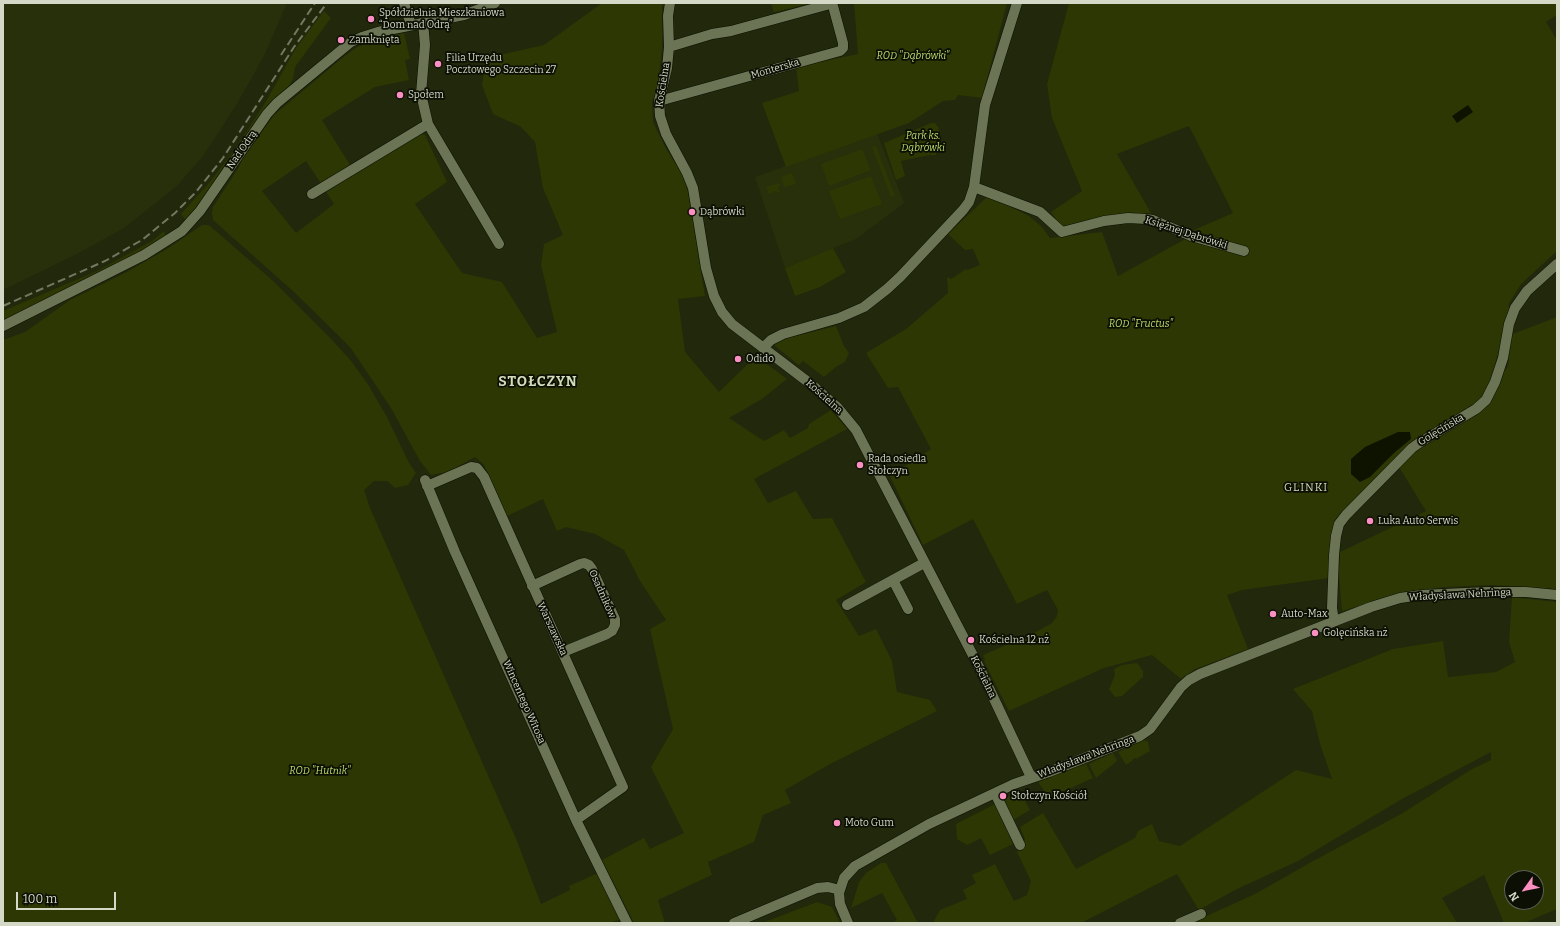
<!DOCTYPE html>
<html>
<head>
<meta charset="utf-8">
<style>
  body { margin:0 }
  #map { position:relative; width:1560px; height:926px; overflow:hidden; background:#21280b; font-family:Bitter,serif }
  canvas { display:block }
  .frame { position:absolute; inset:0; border:4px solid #d3d8c7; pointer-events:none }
  .north { position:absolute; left:1504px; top:870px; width:40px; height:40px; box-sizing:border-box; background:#0c0f04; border:1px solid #5c5f52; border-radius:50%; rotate:237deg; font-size:11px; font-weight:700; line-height:16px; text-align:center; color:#d3d8c7 }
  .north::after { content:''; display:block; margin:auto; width:14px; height:18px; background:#fc8fc1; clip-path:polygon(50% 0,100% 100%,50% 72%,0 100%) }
  .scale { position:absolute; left:16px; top:892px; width:100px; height:18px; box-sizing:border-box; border:2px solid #d3d8c7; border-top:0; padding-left:5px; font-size:12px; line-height:14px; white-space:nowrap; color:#d3d8c7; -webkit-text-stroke:3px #0c0f04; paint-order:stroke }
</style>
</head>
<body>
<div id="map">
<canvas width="1560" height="926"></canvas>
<div class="frame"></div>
<div class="north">N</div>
<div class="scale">100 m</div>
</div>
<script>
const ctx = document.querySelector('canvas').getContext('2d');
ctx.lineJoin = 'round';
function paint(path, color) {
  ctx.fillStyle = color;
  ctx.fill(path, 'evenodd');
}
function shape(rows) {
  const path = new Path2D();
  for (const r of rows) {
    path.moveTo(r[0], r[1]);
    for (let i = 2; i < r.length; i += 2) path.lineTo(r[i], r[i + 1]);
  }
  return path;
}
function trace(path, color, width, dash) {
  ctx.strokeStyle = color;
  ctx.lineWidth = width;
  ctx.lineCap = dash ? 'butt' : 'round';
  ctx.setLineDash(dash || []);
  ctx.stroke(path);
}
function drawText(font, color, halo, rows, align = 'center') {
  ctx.font = font + ' Bitter,serif';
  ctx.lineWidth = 3.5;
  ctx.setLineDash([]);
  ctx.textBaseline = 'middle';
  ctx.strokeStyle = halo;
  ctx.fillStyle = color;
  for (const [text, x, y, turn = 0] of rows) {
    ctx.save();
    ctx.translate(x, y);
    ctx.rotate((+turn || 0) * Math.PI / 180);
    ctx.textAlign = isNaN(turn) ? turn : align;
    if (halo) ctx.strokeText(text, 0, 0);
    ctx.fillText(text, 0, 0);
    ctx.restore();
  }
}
const built = shape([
  [3,3,287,3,265,54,237,104,203,156,177,186,124,228,77,254,3,290],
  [877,133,904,203,856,239,785,268,755,177]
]);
const green = shape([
  [602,3,663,3,662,7,662,48,658,85,652,102,653,122,665,147,682,174,688,192,705,296,678,299,685,352,719,392,756,356,787,379,762,399,729,418,764,441,784,430,790,438,808,428,809,424,831,410,847,429,754,479,768,503,796,491,813,519,832,518,866,582,836,600,859,636,876,629,892,661,897,692,930,700,937,711,830,764,785,790,791,803,763,815,754,842,708,862,712,875,658,900,665,923,634,923,602,860,644,838,650,849,684,833,651,767,673,729,650,629,666,620,640,581,624,550,595,534,566,527,557,531,543,499,507,516,484,465,475,457,448,472,431,475,420,461,391,408,350,347,294,292,213,220,212,213,213,207,239,167,242,160,274,115,341,59,357,47,374,41,375,39,404,33,410,59,405,60,409,80,375,87,322,120,352,168,322,185,306,161,262,191,296,233,334,204,325,190,419,133,425,135,447,182,415,204,462,273,502,282,537,338,557,332,541,265,544,244,563,235,543,188,535,142,521,127,493,114,482,85,486,58,544,45],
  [771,3,813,3,774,12],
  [854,3,1007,3,982,98,958,95,955,100,943,101,909,123,786,167,762,103,799,91,796,67,858,54],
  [1069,3,1557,3,1557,15,1546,22,1557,40,1557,251,1521,284,1510,302,1508,305,1510,308,1493,372,1502,373,1508,367,1509,360,1505,356,1510,335,1557,317,1557,589,1492,585,1445,587,1405,592,1342,611,1339,576,1340,552,1426,511,1399,467,1420,448,1418,440,1338,517,1332,534,1329,578,1242,590,1227,595,1248,649,1195,669,1181,679,1152,655,1104,668,1009,711,984,661,985,660,983,655,1036,632,1052,623,1057,616,1058,610,1047,590,1017,604,973,519,923,545,890,476,931,449,898,387,888,388,866,353,906,329,948,293,947,277,951,279,966,269,967,270,980,265,973,249,965,250,948,234,988,196,1029,216,1042,227,1050,238,1102,232,1118,276,1189,237,1196,229,1233,213,1189,126,1117,154,1151,213,1126,216,1065,227,1059,223,1051,212,1082,191,1052,118,1047,84],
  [324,11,331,18,295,67,293,79,289,86,272,101,199,204,186,221,181,214,209,183,235,149,265,103,296,48],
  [931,123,935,123,939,128,936,155,930,155,901,161,905,176,896,180,884,143],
  [876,146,895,196,891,197,872,147],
  [862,149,871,170,829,186,821,164],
  [792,173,796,184,784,187,781,177],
  [871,176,882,204,840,219,829,191],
  [779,183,780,186,778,187,780,193,775,191,769,194,766,187],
  [202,225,209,225,272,280,333,341,352,362,369,386,387,417,408,461,416,473,408,485,395,488,387,481,374,481,364,490,370,508,517,841,541,904,570,890,569,886,598,873,621,919,610,923,3,923,3,340,25,332,70,300,125,273,167,249],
  [164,231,166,237,139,254,36,305,3,320,3,311,97,271,152,241],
  [833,248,846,272,820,287,795,296,785,268],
  [836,326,844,346,849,353,845,362,837,366,824,377,803,361,799,365,775,346,775,343,784,339],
  [1512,597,1557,602,1557,909,1524,923,1504,923,1484,875,1442,898,1457,923,1191,923,1255,894,1313,861,1401,814,1472,769,1491,760,1491,752,1402,799,1298,861,1235,890,1199,910,1177,874,1081,923,933,923,940,910,967,899,963,890,976,883,972,875,995,864,1014,901,1027,895,1031,881,1017,852,1025,839,1020,827,1043,813,1076,869,1135,838,1138,831,1152,824,1159,841,1180,846,1296,770,1332,779,1320,744,1312,711,1293,689,1393,649,1443,641,1448,677,1496,672,1515,662,1509,642],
  [1512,878,1536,878,1536,902,1512,902],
  [1137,663,1143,671,1143,677,1122,696,1115,697,1109,689,1115,675,1114,669,1122,665],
  [1145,740,1148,742,1150,751,1136,759,1135,758,1132,760,1132,761,1126,765,1118,752],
  [1113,753,1117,761,1096,778,1089,764],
  [1086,764,1093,778,1051,797,1047,795,1038,782],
  [1020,792,1030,810,1013,820,1003,799],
  [995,804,998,807,1013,844,990,855,981,838,967,845,957,839,956,824],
  [881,863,886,863,918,923,892,923,897,920,882,893,851,908,859,882,866,873],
  [817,902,832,907,840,923,762,923]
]);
const water = shape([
  [1468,105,1473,112,1457,123,1452,116],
  [1398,432,1410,432,1411,439,1394,453,1370,477,1360,482,1351,474,1351,459,1365,447]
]);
const minor = shape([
  [404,3,411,25],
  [670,3,668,16,669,47,667,68,659,101,660,116,666,134,687,173,693,188,706,268,714,296,722,312,732,324,812,385,837,407,856,430,979,667,1031,777],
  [423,22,425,45,421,94,428,124,499,244],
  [659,101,840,51,843,48,843,43,833,6,830,4,731,31,712,34,669,47],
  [974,187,1040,212,1062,232,1104,221,1128,218,1146,219,1153,220,1191,236,1244,251],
  [312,194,428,124],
  [3,326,144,255,182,231,200,211,267,114,277,103,351,42,362,37,378,32,464,15,495,3],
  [763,348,771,340,783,334,839,318,864,307,887,289,900,277,963,210,969,202,974,187,985,105,1017,3],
  [425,480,455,552,576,820,627,923],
  [427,486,471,467,477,468,484,477,623,787,576,820],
  [893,580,908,609],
  [532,586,580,564,584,563,589,565,592,569,615,619,615,625,612,631,607,634,563,652],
  [847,605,924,563],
  [1334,621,1332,608,1334,555,1336,536,1339,524,1346,515,1412,448,1419,443,1476,409,1486,400,1495,382,1503,358,1509,324,1515,308,1527,291,1557,264],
  [995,793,1020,845],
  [734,923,817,888,828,887,840,890],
  [848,923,840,904,839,893,844,878,855,866,929,824,1014,784,1049,772,1140,736,1150,729,1181,687,1189,680,1200,674,1371,607,1400,598,1421,595,1487,592,1526,592,1557,595],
  [1180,923,1201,914]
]);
const rail = shape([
  [281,55,315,3],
  [3,306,105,261,142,240,175,213,196,192,223,158,294,47,327,3]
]);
const markers = [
  [371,19,4,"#fc8fc1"],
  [341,40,4,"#fc8fc1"],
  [438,64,4,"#fc8fc1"],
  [400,95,4,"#fc8fc1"],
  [692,212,4,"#fc8fc1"],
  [738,359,4,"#fc8fc1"],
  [860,465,4,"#fc8fc1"],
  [1370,521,4,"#fc8fc1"],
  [1273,614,4,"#fc8fc1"],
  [1315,633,4,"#fc8fc1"],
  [971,640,4,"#fc8fc1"],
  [1003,796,4,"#fc8fc1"],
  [837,823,4,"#fc8fc1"]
];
const poiNames = [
  ["Spółdzielnia Mieszkaniowa",379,13],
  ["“Dom nad Odrą”",379,25],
  ["Zamknięta",349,40],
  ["Filia Urzędu",446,58],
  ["Pocztowego Szczecin 27",446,70],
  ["Społem",408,95],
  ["Dąbrówki",700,212],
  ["Odido",746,359],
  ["Rada osiedla",868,459],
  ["Stołczyn",868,471],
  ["Luka Auto Serwis",1378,521],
  ["Auto-Max",1281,614],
  ["Golęcińska nż",1323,633],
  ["Kościelna 12 nż",979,640],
  ["Stołczyn Kościół",1011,796],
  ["Moto Gum",845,823]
];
const parkNames = [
  ["ROD \"Dąbrówki\"",913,56],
  ["Park ks.",923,136],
  ["Dąbrówki",923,148],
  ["ROD \"Fructus\"",1141,324],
  ["ROD \"Hutnik\"",320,771]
];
const streetNames = [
  ["Monterska",775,69,-16],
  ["Kościelna",663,85,-81],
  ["Nad Odrą",242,150,-55],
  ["Księżnej Dąbrówki",1186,233,18],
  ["Kościelna",824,397,42],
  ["Golęcińska",1441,430,-31],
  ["Osadników",602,594,66],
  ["Władysława Nehringa",1460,595,-3],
  ["Warszawska",552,629,65],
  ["Kościelna",983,677,64],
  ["Wincentego Witosa",524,702,66],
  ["Władysława Nehringa",1086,757,-21]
];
const neighbourhoodNames = [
  ["GLINKI",1306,488]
];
const districtNames = [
  ["STOŁCZYN",538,382]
];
paint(built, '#27300a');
paint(green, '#2c3703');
paint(water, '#0e1300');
trace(minor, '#0a1000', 11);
trace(minor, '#6b7455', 10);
trace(rail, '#737961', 2, [8, 4]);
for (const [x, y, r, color] of markers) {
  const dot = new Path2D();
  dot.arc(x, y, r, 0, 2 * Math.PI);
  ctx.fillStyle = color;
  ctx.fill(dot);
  trace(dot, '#0c0f04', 1.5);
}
drawText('10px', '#d3d8c7', '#0c0f04', poiNames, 'left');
drawText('italic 10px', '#bedc6c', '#0c0f04', parkNames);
drawText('10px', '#d3d8c7', '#0c0f04', streetNames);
ctx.letterSpacing = '1px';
drawText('11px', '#d1dcb9', '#0c0f04', neighbourhoodNames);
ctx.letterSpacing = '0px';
ctx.letterSpacing = '1px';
drawText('bold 14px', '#d1dcb9', '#0c0f04', districtNames);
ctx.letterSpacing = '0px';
</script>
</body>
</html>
